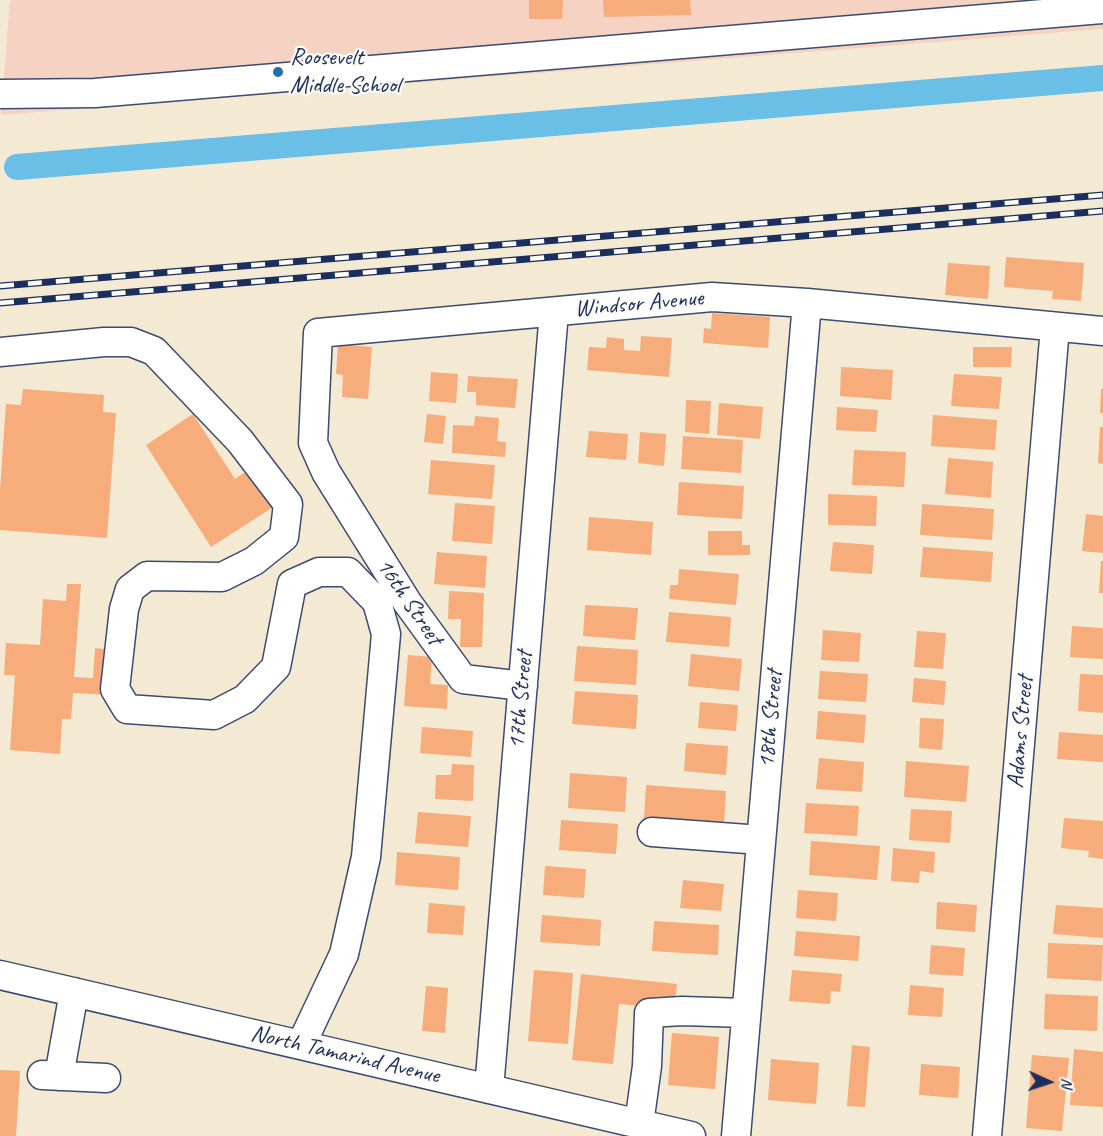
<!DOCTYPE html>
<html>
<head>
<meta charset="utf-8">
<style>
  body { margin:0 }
  #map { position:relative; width:1103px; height:1136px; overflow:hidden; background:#f4ead4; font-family:Caveat,sans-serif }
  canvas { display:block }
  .north { position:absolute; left:1019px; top:1052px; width:60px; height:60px; -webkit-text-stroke:4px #fdfcf7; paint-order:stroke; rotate:93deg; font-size:16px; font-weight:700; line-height:24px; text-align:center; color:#1b2f5e }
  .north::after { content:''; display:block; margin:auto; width:21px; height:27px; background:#1b2f5e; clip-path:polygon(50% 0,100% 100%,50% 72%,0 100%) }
</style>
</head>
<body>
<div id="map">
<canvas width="1103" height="1136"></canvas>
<div class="north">N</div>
</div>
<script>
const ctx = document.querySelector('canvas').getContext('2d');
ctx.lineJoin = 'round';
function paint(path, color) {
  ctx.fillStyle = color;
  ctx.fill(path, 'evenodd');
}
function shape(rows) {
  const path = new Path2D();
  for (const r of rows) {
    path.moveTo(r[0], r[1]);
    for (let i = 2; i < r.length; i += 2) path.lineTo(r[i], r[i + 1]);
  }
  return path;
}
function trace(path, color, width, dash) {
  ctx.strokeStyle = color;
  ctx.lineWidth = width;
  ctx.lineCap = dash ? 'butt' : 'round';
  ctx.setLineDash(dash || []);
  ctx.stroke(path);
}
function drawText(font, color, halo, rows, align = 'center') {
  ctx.font = font + ' Caveat,sans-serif';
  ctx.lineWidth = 4.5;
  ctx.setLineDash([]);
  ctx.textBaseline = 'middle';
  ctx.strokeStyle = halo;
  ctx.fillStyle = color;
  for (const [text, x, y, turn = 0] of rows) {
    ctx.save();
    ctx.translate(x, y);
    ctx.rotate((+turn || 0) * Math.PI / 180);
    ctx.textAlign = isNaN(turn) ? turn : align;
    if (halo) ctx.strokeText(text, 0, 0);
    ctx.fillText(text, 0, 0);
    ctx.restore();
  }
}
const built = shape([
  [10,0,1103,0,1103,29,1,115]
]);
const canal = shape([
  [17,167,1103,78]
]);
const building = shape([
  [529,0,563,0,562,19,529,19],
  [603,0,690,0,691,15,604,17],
  [1006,257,1084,263,1081,301,1052,299,1053,291,1004,287],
  [948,263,990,266,988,299,945,295],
  [712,313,770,317,768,348,703,343,704,328,711,329],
  [641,336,672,338,669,377,587,370,589,347,606,348,607,337,624,339,624,350,640,351],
  [338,344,372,347,368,399,342,397,343,375,336,374],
  [973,347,1012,347,1011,367,973,367],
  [841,367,893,370,891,400,840,396],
  [431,372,458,374,456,403,429,401],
  [954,374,1002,377,999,409,951,406],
  [468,376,518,379,515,408,476,405,476,392,467,392],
  [23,389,104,395,103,412,116,413,107,538,0,530,0,489,6,404,21,405],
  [1101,389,1103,389,1103,413,1100,413],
  [686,400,711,401,709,434,685,432],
  [719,403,763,407,760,439,717,435],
  [837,407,878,410,876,432,836,430],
  [193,414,235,479,254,466,278,504,211,547,146,445],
  [427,414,446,416,443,444,424,442],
  [933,415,997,420,995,450,931,446],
  [475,416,499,418,497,441,506,442,505,457,452,453,453,425,474,426],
  [1100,427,1103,427,1103,464,1098,463],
  [589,431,628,434,626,460,586,457],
  [640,432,666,434,664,466,638,463],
  [683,436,743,440,741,473,681,469],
  [854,450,906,452,904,487,852,485],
  [948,458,993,462,991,498,945,494],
  [431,460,495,465,492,499,428,494],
  [679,482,744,486,742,519,677,515],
  [828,494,877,496,876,526,828,525],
  [455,503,495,506,492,544,452,541],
  [922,504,994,509,992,540,920,535],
  [1086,514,1103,516,1103,553,1082,551],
  [589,517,653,522,651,555,587,550],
  [708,531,742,531,742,545,750,545,750,555,708,555],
  [833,542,874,545,872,574,830,571],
  [923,547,993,552,991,582,920,577],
  [437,552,487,556,485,588,434,584],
  [1101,561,1103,561,1103,593,1099,593],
  [679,569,739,574,736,605,669,599,670,585,678,585],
  [67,584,81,584,74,677,93,678,95,648,113,650,109,695,73,693,71,719,62,719,60,754,10,750,15,675,4,675,6,643,40,645,43,599,66,601],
  [449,591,484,593,482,647,460,647,461,619,448,619],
  [585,605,638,608,635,640,583,636],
  [669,612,731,617,729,647,666,642],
  [1072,626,1103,628,1103,659,1070,657],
  [823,630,861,633,859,662,821,660],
  [917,631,946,633,943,669,914,667],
  [577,646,638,650,636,685,574,681],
  [691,654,742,659,739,691,688,686],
  [408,655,432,657,430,684,448,685,447,709,404,706],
  [820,671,868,674,866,702,818,699],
  [1080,674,1103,675,1103,713,1078,711],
  [914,678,946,681,944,705,912,702],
  [575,691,638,695,636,729,572,724],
  [700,702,738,705,736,731,698,728],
  [818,711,866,715,864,743,816,739],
  [920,718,944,719,942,750,919,748],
  [422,727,473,731,471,757,420,753],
  [1059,732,1103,735,1103,762,1057,759],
  [686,743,728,746,726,775,684,771],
  [819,758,864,762,862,792,816,789],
  [906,761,969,766,966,802,904,797],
  [452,764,474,765,473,801,435,799,436,775,451,775],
  [570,773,627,777,625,812,568,808],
  [646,785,726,791,724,823,644,818],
  [806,803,859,806,857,836,804,833],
  [911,809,952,811,950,843,909,840],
  [418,812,471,816,468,847,415,843],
  [1064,818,1103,821,1103,859,1088,857,1089,851,1061,848],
  [561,820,618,824,616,854,559,850],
  [811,841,880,846,877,880,809,875],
  [893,848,935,852,934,873,920,871,919,883,891,881],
  [397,852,460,857,458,890,395,885],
  [545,866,586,869,584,898,543,895],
  [683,880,724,884,721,911,680,908],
  [798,890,838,893,836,921,796,918],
  [937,902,977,905,975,932,936,929],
  [429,903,465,906,463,935,427,933],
  [1056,905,1103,908,1103,938,1053,934],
  [542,915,601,920,600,946,540,942],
  [654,921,719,925,718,955,652,951],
  [796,931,860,936,858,961,794,956],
  [1048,943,1103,945,1102,981,1047,978],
  [931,945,965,948,963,976,929,974],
  [534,970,573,973,568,1044,528,1041],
  [792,970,842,974,840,992,831,991,830,1004,789,1001],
  [581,974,677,984,674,1009,619,1004,613,1064,572,1060],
  [910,985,944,988,942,1017,908,1015],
  [426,986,448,988,445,1033,422,1031],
  [1045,994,1098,996,1097,1031,1044,1029],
  [672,1033,719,1037,715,1089,668,1085],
  [852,1045,870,1047,865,1107,847,1106],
  [1074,1049,1103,1052,1103,1107,1070,1105],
  [1032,1055,1069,1058,1062,1131,1026,1128],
  [771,1059,819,1063,816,1104,768,1100],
  [921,1064,960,1067,958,1098,919,1095],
  [0,1070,20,1071,16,1136,0,1136]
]);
const minor = shape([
  [0,94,95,93,1103,9],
  [0,352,104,342,131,342,154,351,240,441,288,504,284,537,254,561,222,577,147,576,130,589,124,609,115,689,127,709,214,715,245,699,276,667,292,584,319,572,348,572,377,602,386,634,366,857,344,954,301,1045],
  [523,686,463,679,407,602,326,472,313,443,318,333,712,297,807,303,1103,331],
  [652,832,761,840],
  [0,975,691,1136],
  [42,1075,106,1078],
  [59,1076,74,992],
  [489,1089,554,312],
  [639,1124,647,1066,649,1013,682,1011,746,1013],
  [736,1136,807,303],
  [987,1136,1055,327]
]);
const rail = shape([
  [0,286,1103,195],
  [0,303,1103,211]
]);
const markers = [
  [278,72,6,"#1f6fb2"]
];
const poiNames = [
  ["Roosevelt",290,58],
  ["Middle School",290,86]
];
const streetNames = [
  ["Windsor Avenue",639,304,-5],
  ["16th Street",409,602,56],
  ["17th Street",521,700,-85],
  ["18th Street",771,719,-85],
  ["Adams Street",1021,732,-85],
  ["North Tamarind Avenue",345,1055,13]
];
paint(built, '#f6d2c3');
trace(canal, '#69bfe6', 26);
paint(building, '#f6ac7b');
trace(minor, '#3c4b70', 31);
trace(minor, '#fff', 28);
trace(rail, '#1b2f5e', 7);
trace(rail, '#fdfcf7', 4.5, [14]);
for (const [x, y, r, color] of markers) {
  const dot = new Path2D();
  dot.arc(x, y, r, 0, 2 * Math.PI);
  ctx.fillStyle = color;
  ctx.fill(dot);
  trace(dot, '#fdfcf7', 2);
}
drawText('24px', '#1b2f5e', '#fdfcf7', poiNames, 'left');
drawText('24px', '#1b2f5e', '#fdfcf7', streetNames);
</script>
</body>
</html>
